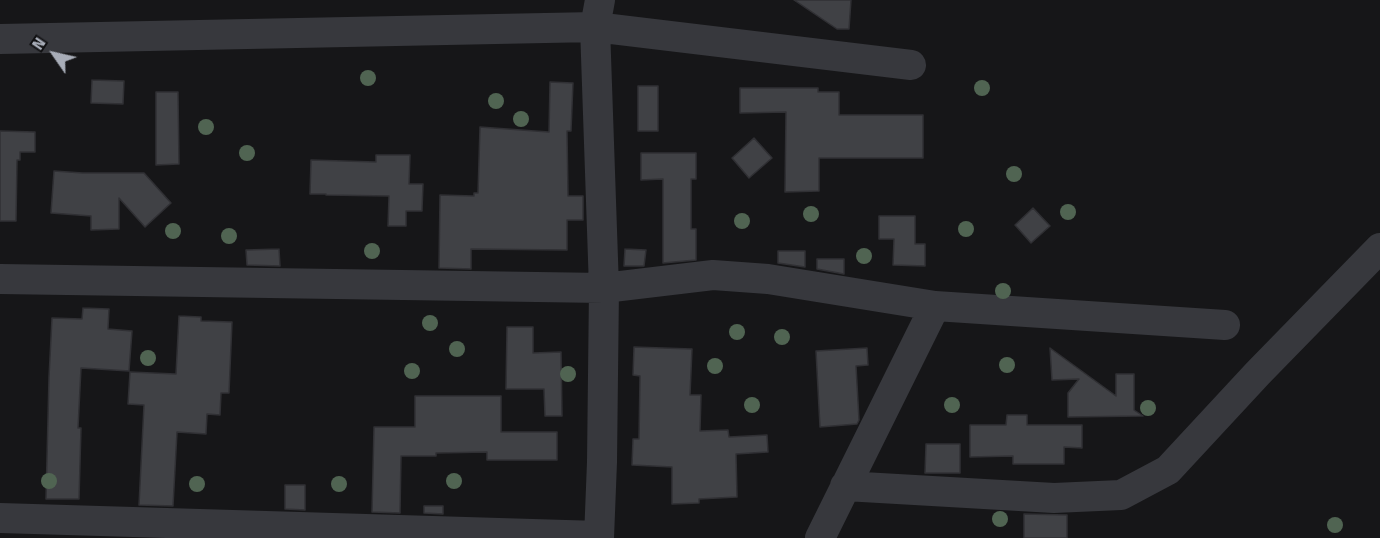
<!DOCTYPE html>
<html>
<head>
<meta charset="utf-8">
<style>
  body { margin:0 }
  #map { position:relative; width:1380px; height:538px; overflow:hidden; background:#161618; font-family:"Fira Sans",sans-serif }
  canvas { display:block }
  .north { position:absolute; left:24px; top:24px; width:60px; height:60px; -webkit-text-stroke:4px #111113; paint-order:stroke; rotate:304deg; font-size:16px; font-weight:700; line-height:24px; text-align:center; color:#a8adb8 }
  .north::after { content:''; display:block; margin:auto; width:21px; height:27px; background:#a8adb8; clip-path:polygon(50% 0,100% 100%,50% 72%,0 100%) }
</style>
</head>
<body>
<div id="map">
<canvas width="1380" height="538"></canvas>
<div class="north">N</div>
</div>
<script>
const ctx = document.querySelector('canvas').getContext('2d');
ctx.lineJoin = 'round';
function paint(path, color) {
  ctx.fillStyle = color;
  ctx.fill(path, 'evenodd');
}
function shape(rows) {
  const path = new Path2D();
  for (const r of rows) {
    path.moveTo(r[0], r[1]);
    for (let i = 2; i < r.length; i += 2) path.lineTo(r[i], r[i + 1]);
  }
  return path;
}
function trace(path, color, width, dash) {
  ctx.strokeStyle = color;
  ctx.lineWidth = width;
  ctx.lineCap = dash ? 'butt' : 'round';
  ctx.setLineDash(dash || []);
  ctx.stroke(path);
}
const building = shape([
  [794,0,851,0,849,29,837,29,794,0],
  [92,80,124,81,123,104,91,103,92,80],
  [550,82,573,83,571,131,567,131,568,196,583,196,583,220,567,220,567,250,471,249,471,269,439,268,440,195,474,196,474,193,478,193,480,127,549,132,550,82],
  [638,86,658,86,658,131,638,131,638,86],
  [740,88,818,88,818,92,839,92,839,115,923,115,923,158,819,158,819,191,785,192,786,112,740,113,740,88],
  [156,92,178,92,179,164,156,165,156,92],
  [0,131,35,132,35,152,20,152,20,160,17,160,16,221,0,221,0,131],
  [754,138,772,158,749,178,732,158,754,138],
  [641,153,696,153,696,179,691,179,691,229,696,229,696,260,663,263,663,179,641,180,641,153],
  [376,155,410,155,409,184,423,184,422,211,406,211,406,226,388,226,389,196,326,195,326,194,310,194,311,160,376,162,376,155],
  [54,171,83,173,144,173,171,203,145,227,119,198,119,229,91,230,91,216,51,213,54,171],
  [1033,208,1050,226,1031,243,1015,225,1033,208],
  [879,216,915,216,915,244,925,244,925,266,893,265,894,239,879,239,879,216],
  [279,249,280,266,247,265,246,250,279,249],
  [625,249,646,250,644,266,624,266,625,249],
  [778,251,805,251,805,267,778,263,778,251],
  [817,259,844,259,844,274,817,269,817,259],
  [83,308,109,309,108,329,132,331,129,371,81,368,78,428,81,428,79,499,46,499,49,377,52,318,82,319,83,308],
  [179,316,201,317,201,321,232,322,229,393,221,393,220,415,207,414,206,434,177,432,173,506,139,505,144,405,128,404,130,372,176,374,179,316],
  [507,327,533,327,533,353,561,352,562,416,545,416,544,389,506,389,507,327],
  [634,347,692,349,690,395,701,395,700,431,728,430,729,437,767,435,768,452,736,454,737,497,699,499,699,503,672,504,672,467,632,465,633,439,639,439,640,376,633,375,634,347],
  [867,348,868,365,856,366,859,420,857,424,820,427,816,351,867,348],
  [1050,348,1116,396,1116,374,1134,374,1134,410,1143,416,1068,417,1068,393,1079,379,1052,380,1050,348],
  [415,396,501,396,501,432,557,432,557,460,487,460,487,452,436,453,436,456,401,456,400,513,372,512,374,427,415,427,415,396],
  [1007,415,1027,415,1027,425,1082,425,1082,448,1064,447,1064,464,1013,464,1013,456,970,457,970,425,1006,425,1007,415],
  [926,444,960,444,960,473,925,473,926,444],
  [285,485,305,485,305,510,285,509,285,485],
  [424,506,443,506,443,514,424,513,424,506],
  [1024,514,1067,515,1067,538,1024,538,1024,514]
]);
const minor = shape([
  [0,39,595,27,911,65],
  [0,279,604,288,713,275,768,279,935,306,1225,325],
  [845,486,1054,498,1121,495,1168,470,1258,373,1380,248],
  [0,518,599,536],
  [599,538,602,462,604,288,595,27,600,0],
  [820,538,935,306]
]);
const trees = [
  [368,78],
  [982,88],
  [496,101],
  [521,119],
  [206,127],
  [247,153],
  [1014,174],
  [1068,212],
  [811,214],
  [742,221],
  [966,229],
  [173,231],
  [229,236],
  [372,251],
  [864,256],
  [1003,291],
  [430,323],
  [737,332],
  [782,337],
  [457,349],
  [148,358],
  [1007,365],
  [715,366],
  [412,371],
  [568,374],
  [752,405],
  [952,405],
  [1148,408],
  [49,481],
  [454,481],
  [197,484],
  [339,484],
  [1000,519],
  [1335,525]
];
paint(building, '#404145');
trace(building, '#303034', 1.5);
trace(minor, '#37383d', 30);
ctx.fillStyle = '#506452';
for (const [x, y] of trees) {
  ctx.beginPath();
  ctx.arc(x, y, 8, 0, 2 * Math.PI);
  ctx.fill();
}
</script>
</body>
</html>
